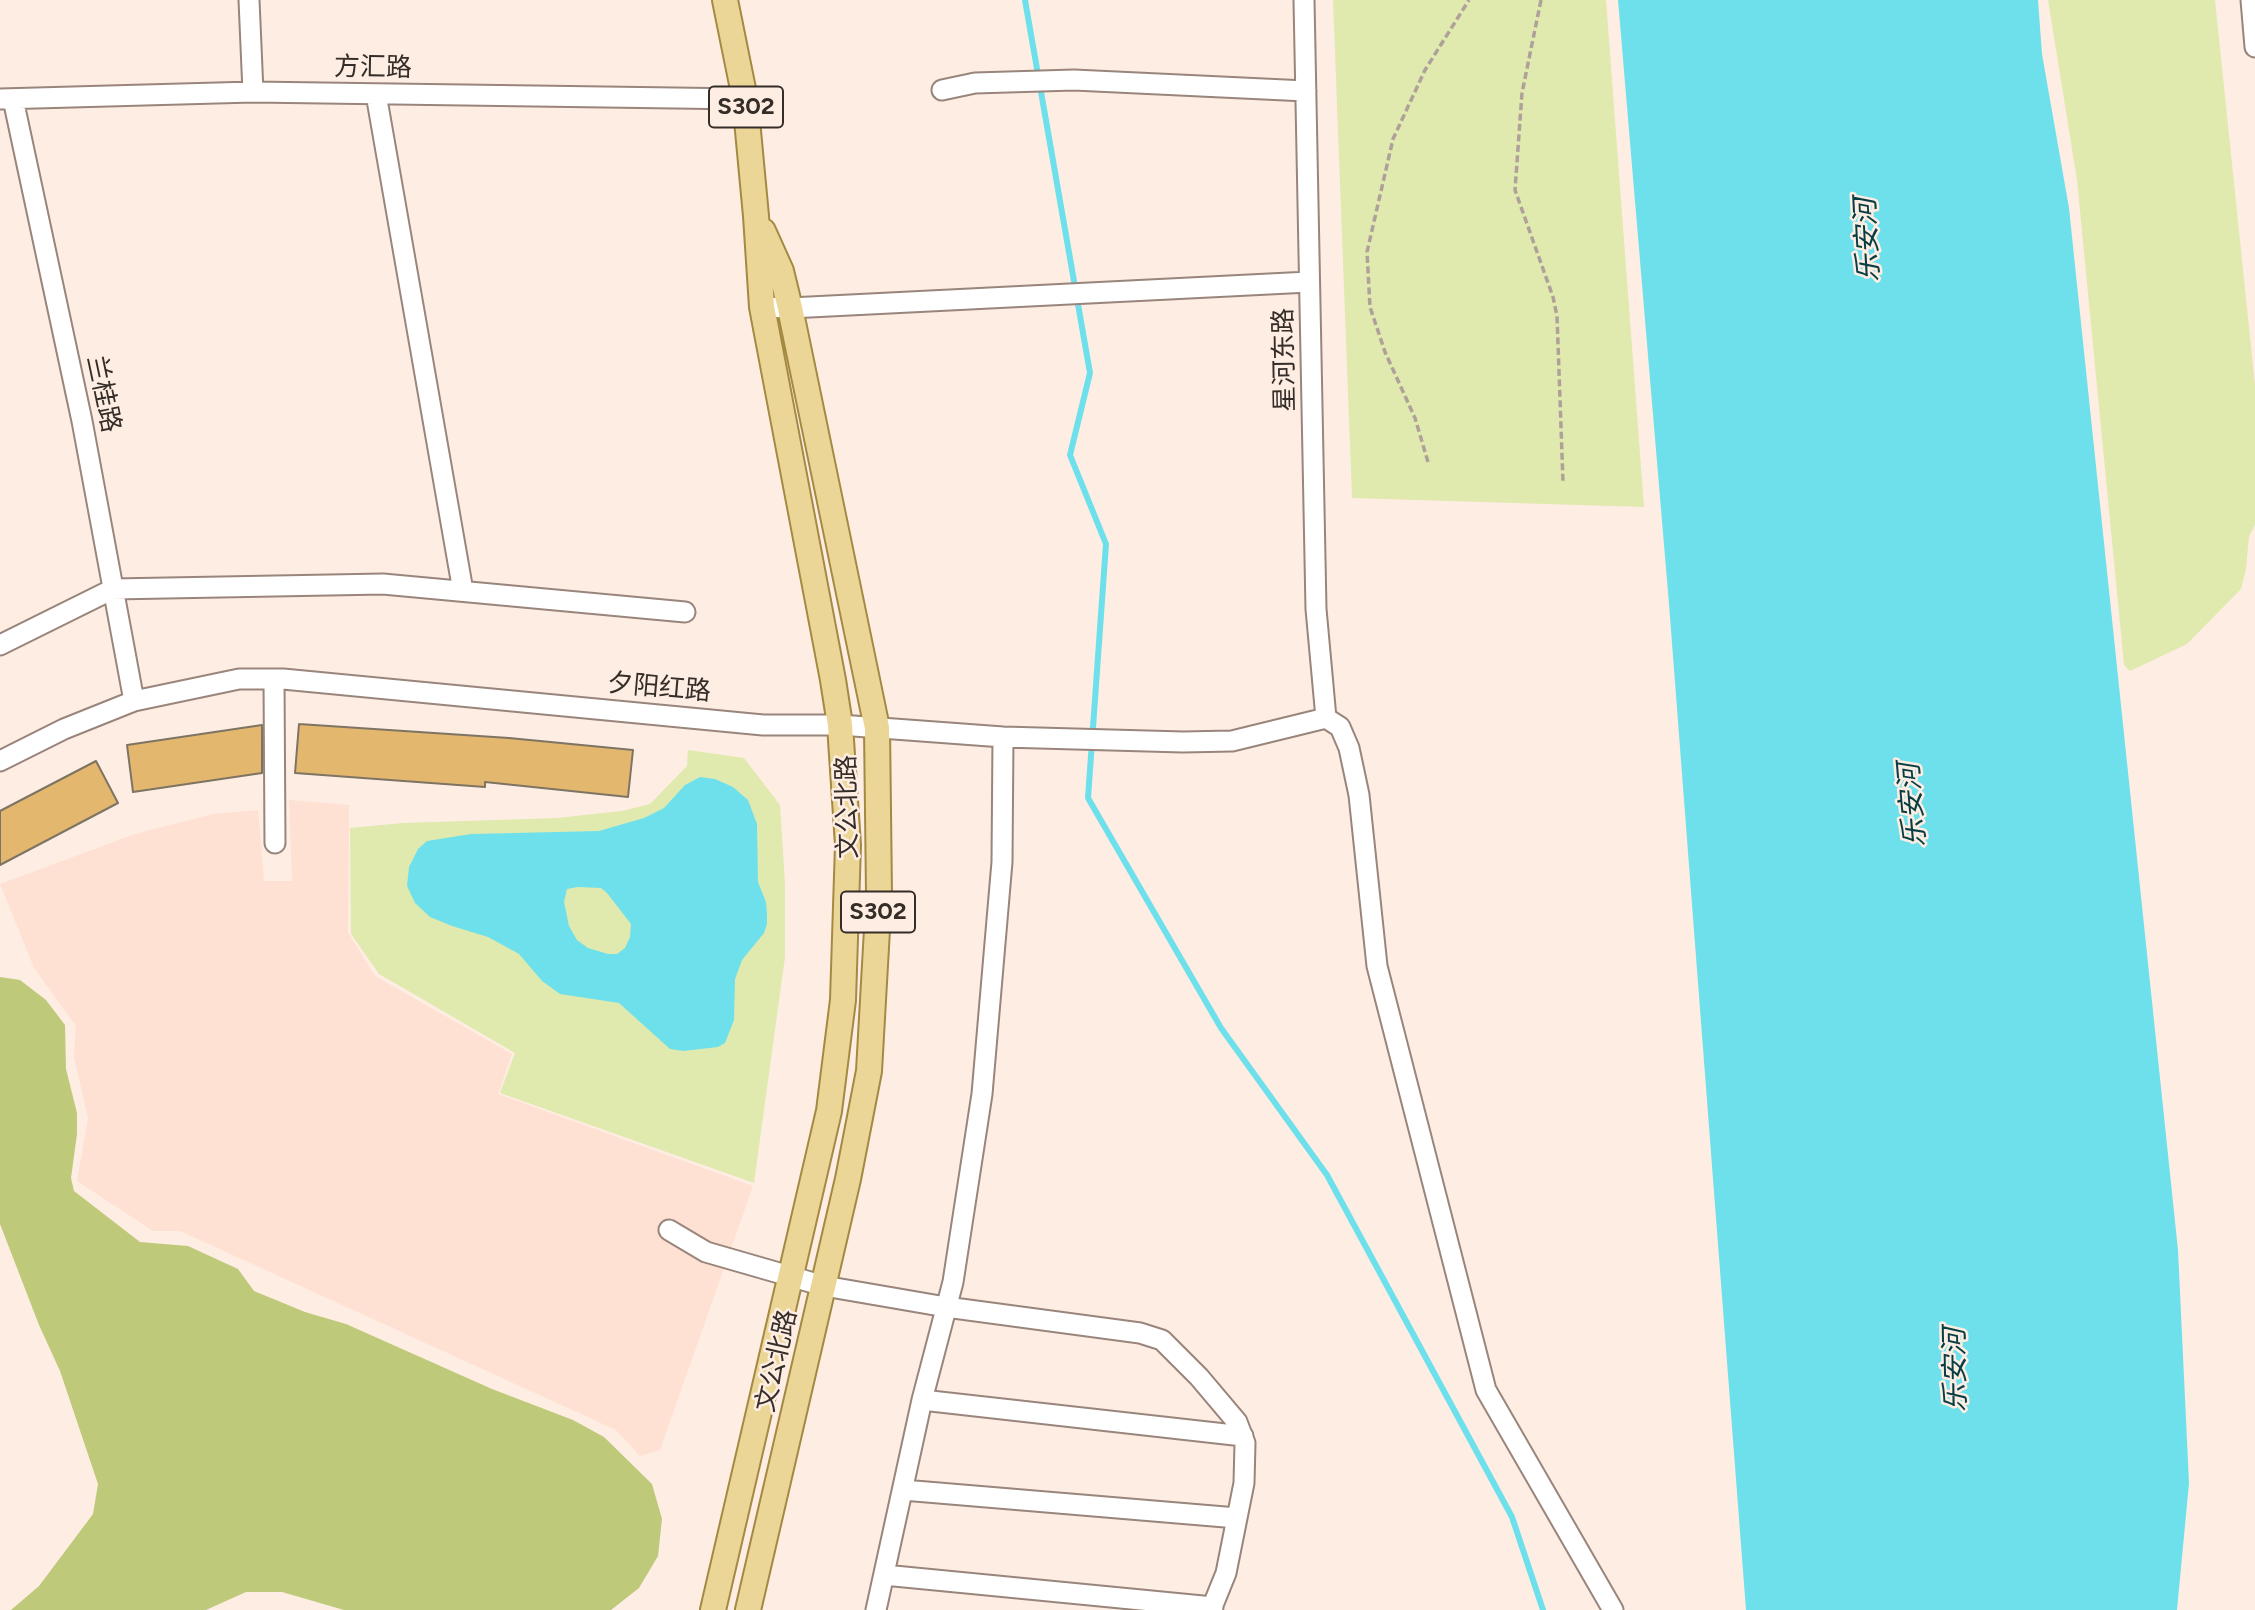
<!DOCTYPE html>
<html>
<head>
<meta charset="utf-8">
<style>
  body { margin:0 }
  canvas { display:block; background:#feede3 }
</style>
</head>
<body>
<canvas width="2255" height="1610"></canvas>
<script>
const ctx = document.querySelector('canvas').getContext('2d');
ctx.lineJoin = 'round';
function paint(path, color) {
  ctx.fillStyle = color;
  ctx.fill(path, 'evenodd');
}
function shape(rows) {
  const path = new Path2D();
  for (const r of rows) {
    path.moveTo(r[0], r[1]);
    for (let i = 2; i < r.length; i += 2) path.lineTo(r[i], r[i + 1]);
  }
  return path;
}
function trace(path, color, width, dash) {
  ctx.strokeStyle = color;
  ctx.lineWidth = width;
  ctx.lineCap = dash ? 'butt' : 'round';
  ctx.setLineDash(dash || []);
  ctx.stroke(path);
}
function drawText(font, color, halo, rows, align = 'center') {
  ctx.font = font + ' Figtree,"Noto Sans SC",sans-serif';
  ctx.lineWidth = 5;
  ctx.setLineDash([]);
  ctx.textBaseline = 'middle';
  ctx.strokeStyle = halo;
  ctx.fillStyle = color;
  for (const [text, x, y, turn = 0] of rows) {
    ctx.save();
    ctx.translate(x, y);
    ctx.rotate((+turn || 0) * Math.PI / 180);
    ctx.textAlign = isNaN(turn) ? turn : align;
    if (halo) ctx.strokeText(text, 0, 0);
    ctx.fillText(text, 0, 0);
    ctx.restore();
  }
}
const built = shape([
  [289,800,349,805,348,932,375,976,512,1054,498,1094,753,1186,660,1450,640,1456,616,1430,180,1231,153,1231,77,1181,88,1118,74,1057,76,1026,34,968,0,884,135,834,213,814,258,810,264,881,292,881]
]);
const green = shape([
  [1333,0,1606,0,1644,507,1352,498],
  [2048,0,2215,0,2255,385,2255,525,2249,536,2246,569,2241,589,2187,644,2130,671,2124,665,2077,180],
  [688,750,744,758,780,805,785,884,785,957,754,1183,500,1093,515,1053,379,974,351,934,350,828,403,823,557,818,622,811,650,804,687,766]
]);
const forest = shape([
  [0,977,20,980,46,1000,65,1025,66,1069,77,1113,77,1134,71,1178,74,1191,140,1242,188,1246,238,1269,254,1291,305,1312,346,1324,492,1389,573,1420,604,1437,652,1484,662,1519,658,1556,639,1588,611,1610,344,1610,282,1592,246,1592,206,1610,11,1610,39,1586,93,1514,98,1484,60,1371,39,1325,0,1224]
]);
const water = shape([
  [1618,0,2038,0,2042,54,2069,208,2178,1250,2189,1483,2177,1610,1746,1610,1669,604],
  [700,777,715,779,733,787,748,800,757,824,758,882,766,902,767,914,767,924,764,933,742,960,735,979,734,1020,725,1043,718,1047,683,1051,670,1049,619,1003,560,994,542,981,519,954,488,937,452,926,430,917,415,903,407,886,409,867,418,849,427,841,471,834,599,831,644,818,664,808,685,785],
  [578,887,601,888,607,893,631,924,630,937,625,948,617,954,608,954,588,948,577,940,569,926,564,902,567,889]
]);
const stream = shape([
  [1025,0,1090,373,1070,455,1106,544,1088,798,1221,1028,1327,1175,1512,1517,1543,1610]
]);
const building = shape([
  [299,724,509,738,633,750,628,797,485,782,485,787,295,773,299,724],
  [262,725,262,773,133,792,127,745,262,725],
  [96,761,118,803,0,865,0,811,96,761]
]);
const path = shape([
  [1541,0,1522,93,1515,190,1553,297,1557,316,1563,482],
  [1428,462,1415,418,1385,352,1370,307,1367,252,1393,139,1425,70,1469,0]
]);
const minor = shape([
  [249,0,253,92],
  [1304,0,1316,609,1326,718],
  [2251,0,2255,47],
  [942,90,975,83,1074,80,1306,91],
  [376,94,463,591],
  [0,99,253,92,745,99],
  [13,99,82,421,134,701],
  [762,307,790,308,1309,282],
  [0,645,113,589,383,584,685,612],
  [274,679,275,843],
  [1326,718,1340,727,1349,748,1359,795,1377,966,1486,1390,1613,1610],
  [0,761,64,729,134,701,239,679,283,679,763,725,840,725,1003,737,1183,742,1232,741,1326,718],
  [669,1230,706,1252,824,1286,946,1307,1140,1333,1162,1340,1199,1377,1237,1422,1245,1443,1244,1483,1226,1573,1211,1610],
  [922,1400,1243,1436],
  [903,1490,1237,1518],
  [884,1575,1213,1607],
  [876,1610,922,1400,953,1282,982,1094,1002,862,1003,737]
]);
const major = shape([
  [713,1610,829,1111,843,1000,848,845,840,725,833,680,762,307,756,216,745,99,725,0],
  [748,1610,848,1179,869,1071,879,894,877,728,790,308,781,271,763,231]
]);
const shields = [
  [746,107,74],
  [878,912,74]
];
const shieldNames = [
  ["S302",746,107],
  ["S302",878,912]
];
const streetNames = [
  ["方汇路",373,68,1],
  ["星河东路",1285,360,-91],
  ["兰桂路",103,394,78],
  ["夕阳红路",659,688,5],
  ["文公北路",848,807,-91],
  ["文公北路",777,1361,-77]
];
const waterNames = [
  ["乐安河",1868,240,-93],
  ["乐安河",1913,805,-95],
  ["乐安河",1956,1370,-91]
];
paint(built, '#fee1d2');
paint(green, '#e0eaaf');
paint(forest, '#beca7a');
paint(water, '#6ee0ec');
trace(stream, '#6ee0ec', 6);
paint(building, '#e3b76e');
trace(building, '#7e7463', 2);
trace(minor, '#99857b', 23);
trace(major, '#a48943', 28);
trace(path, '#afa199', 3.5, [7, 3.5]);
trace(minor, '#fff', 19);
trace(major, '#ecd697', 24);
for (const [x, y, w] of shields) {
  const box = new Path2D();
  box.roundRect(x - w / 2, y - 20.5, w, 41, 5);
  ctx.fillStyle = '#feede3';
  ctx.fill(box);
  trace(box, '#352d28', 2);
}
drawText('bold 24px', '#352d28', null, shieldNames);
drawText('26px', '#352d28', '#feede3', streetNames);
drawText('italic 28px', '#063e43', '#feede3', waterNames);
</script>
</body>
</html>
